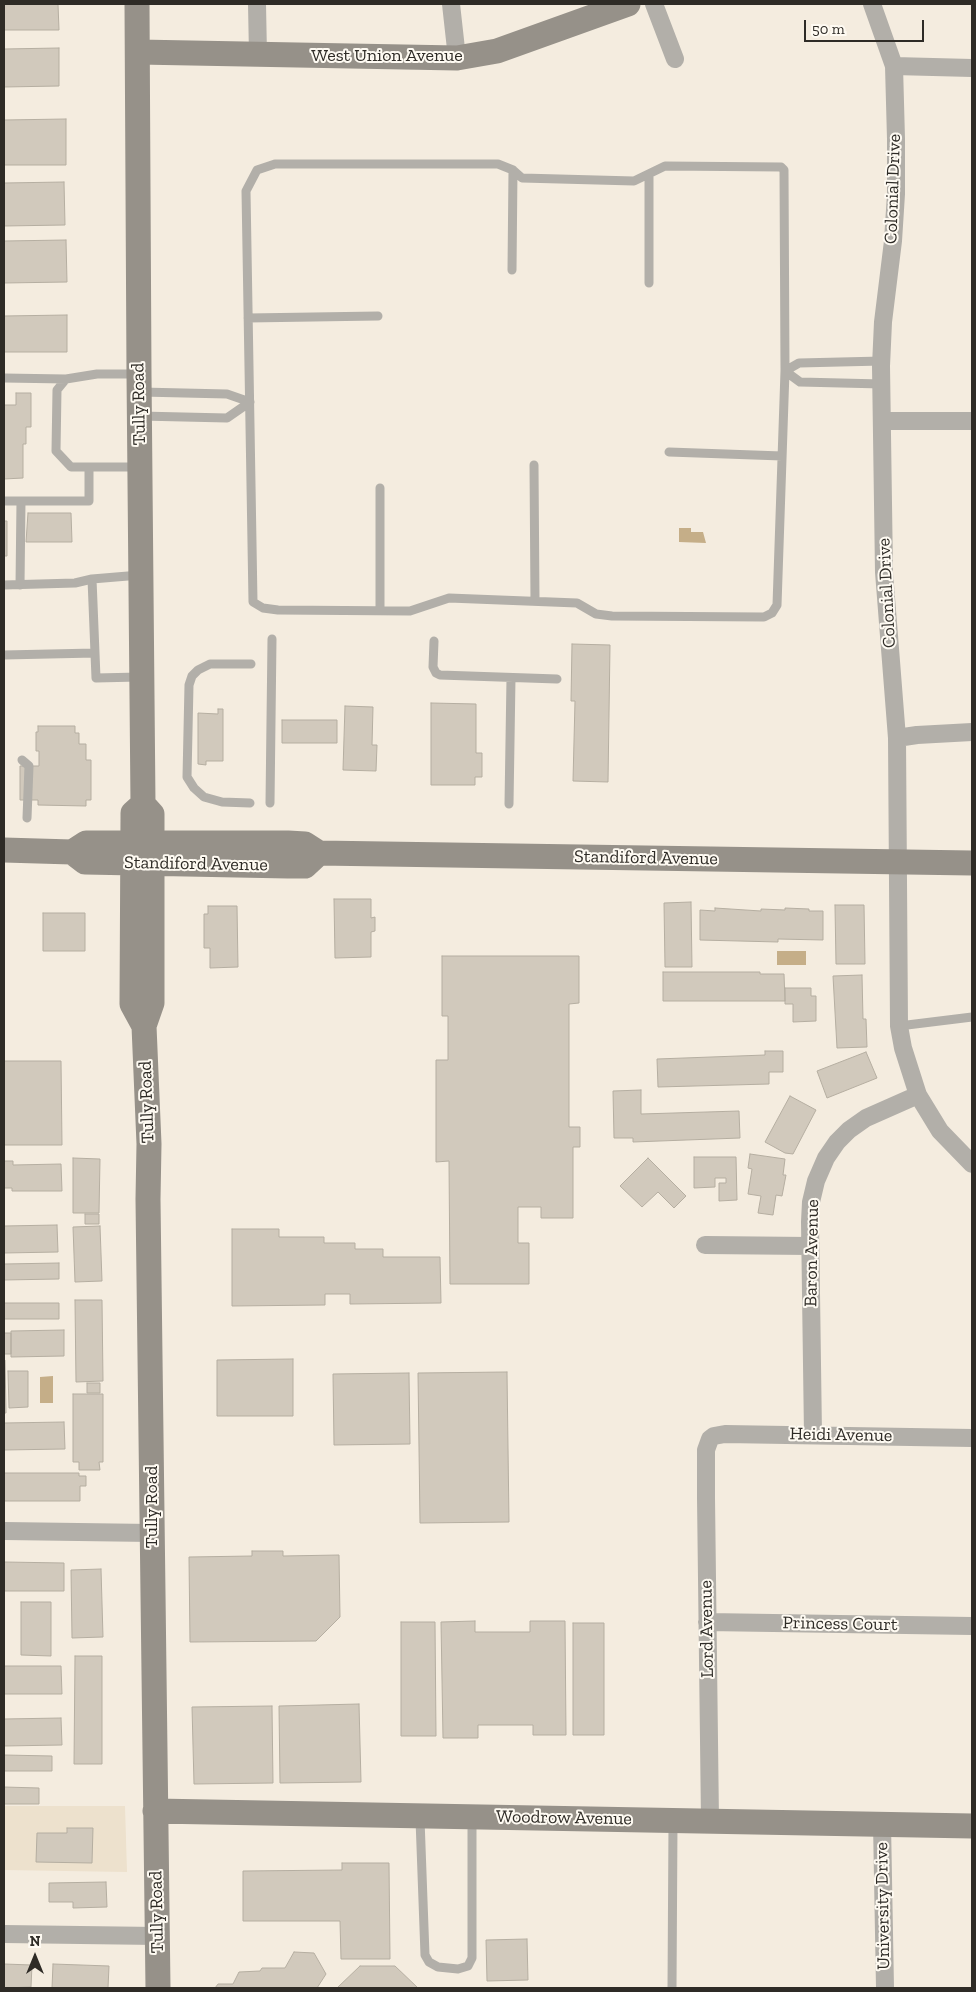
<!DOCTYPE html>
<html>
<head>
<meta charset="utf-8">
<style>
  body { margin:0 }
  #map { position:relative; width:976px; height:1992px; overflow:hidden; background:#f4ecdf; font-family:"Zilla Slab",serif }
  canvas { display:block }
  .frame { position:absolute; inset:0; border:5px solid #2e2b26; pointer-events:none }
  .north { position:absolute; left:10px; top:1932px; width:50px; height:50px; -webkit-text-stroke:4px #fefaf2; paint-order:stroke; rotate:0deg; font-size:14px; font-weight:700; line-height:20px; text-align:center; color:#2e2b26 }
  .north::after { content:''; display:block; margin:auto; width:18px; height:22px; background:#2e2b26; clip-path:polygon(50% 0,100% 100%,50% 72%,0 100%) }
  .scale { position:absolute; left:804px; top:20px; width:120px; height:22px; box-sizing:border-box; border:2px solid #2e2b26; border-top:0; padding-left:6px; font-size:15px; line-height:18px; white-space:nowrap; color:#2e2b26; -webkit-text-stroke:4px #fefaf2; paint-order:stroke }
</style>
</head>
<body>
<div id="map">
<canvas width="976" height="1992"></canvas>
<div class="frame"></div>
<div class="north">N</div>
<div class="scale">50 m</div>
</div>
<script>
const ctx = document.querySelector('canvas').getContext('2d');
ctx.lineJoin = 'round';
function paint(path, color) {
  ctx.fillStyle = color;
  ctx.fill(path, 'evenodd');
}
function shape(rows) {
  const path = new Path2D();
  for (const r of rows) {
    path.moveTo(r[0], r[1]);
    for (let i = 2; i < r.length; i += 2) path.lineTo(r[i], r[i + 1]);
  }
  return path;
}
function trace(path, color, width, dash) {
  ctx.strokeStyle = color;
  ctx.lineWidth = width;
  ctx.lineCap = dash ? 'butt' : 'round';
  ctx.setLineDash(dash || []);
  ctx.stroke(path);
}
function drawText(font, color, halo, rows, align = 'center') {
  ctx.font = font + ' "Zilla Slab",serif';
  ctx.lineWidth = 4;
  ctx.setLineDash([]);
  ctx.textBaseline = 'middle';
  ctx.strokeStyle = halo;
  ctx.fillStyle = color;
  for (const [text, x, y, turn = 0] of rows) {
    ctx.save();
    ctx.translate(x, y);
    ctx.rotate((+turn || 0) * Math.PI / 180);
    ctx.textAlign = isNaN(turn) ? turn : align;
    if (halo) ctx.strokeText(text, 0, 0);
    ctx.fillText(text, 0, 0);
    ctx.restore();
  }
}
const built = shape([
  [4,1806,125,1806,127,1872,4,1870]
]);
const water = shape([
  [679,528,691,528,691,532,703,532,706,543,679,542],
  [777,951,806,951,806,965,777,965],
  [53,1376,53,1403,40,1403,40,1377]
]);
const building = shape([
  [4,4,58,4,59,30,4,30,4,4],
  [59,48,59,86,4,87,4,49,59,48],
  [66,119,66,165,4,165,4,120,66,119],
  [64,182,65,225,4,226,4,183,64,182],
  [66,240,67,282,4,283,4,241,66,240],
  [67,315,67,352,4,352,4,316,67,315],
  [16,393,31,393,31,427,26,427,26,444,23,444,23,478,4,479,4,405,16,405,16,393],
  [28,513,71,513,72,542,26,542,28,513],
  [4,521,7,521,7,556,4,556,4,521],
  [572,644,610,645,608,782,573,781,575,701,571,701,572,644],
  [431,703,476,704,476,753,482,753,482,777,475,777,475,785,431,785,431,703],
  [345,706,373,707,372,745,377,745,376,771,343,770,345,706],
  [218,709,223,709,223,761,206,761,206,765,198,764,198,713,218,714,218,709],
  [282,720,337,720,337,743,282,743,282,720],
  [38,726,75,726,75,733,79,733,79,744,86,744,86,760,91,760,91,800,86,800,86,806,38,805,38,800,20,800,20,766,39,766,39,751,36,751,36,732,38,732,38,726],
  [334,899,371,899,371,918,375,917,375,931,371,932,371,957,335,958,334,899],
  [691,902,692,967,665,967,664,903,691,902],
  [835,905,864,905,865,964,836,964,835,905],
  [208,906,237,906,238,967,210,968,210,948,204,948,204,914,208,914,208,906],
  [715,908,761,911,761,909,785,910,785,908,809,909,809,911,823,911,823,940,778,939,778,942,700,940,700,910,715,911,715,908],
  [43,913,85,913,85,951,43,951,43,913],
  [442,956,579,956,579,1003,569,1004,569,1127,580,1127,580,1147,573,1147,573,1218,541,1218,541,1207,518,1207,518,1243,529,1243,529,1284,450,1284,449,1161,436,1162,436,1060,448,1060,448,1016,442,1016,442,956],
  [663,972,760,972,760,974,784,974,785,1001,663,1001,663,972],
  [862,975,863,1019,866,1019,867,1047,837,1048,833,976,862,975],
  [785,988,811,988,811,996,816,996,816,1021,793,1022,793,1004,785,1004,785,988],
  [765,1051,783,1051,783,1072,769,1072,769,1084,658,1087,657,1059,765,1055,765,1051],
  [866,1052,877,1078,827,1098,817,1071,866,1052],
  [4,1061,61,1061,62,1145,4,1145,4,1061],
  [641,1090,641,1114,739,1111,740,1138,633,1142,633,1138,614,1138,613,1091,641,1090],
  [790,1096,816,1110,793,1154,785,1153,765,1142,790,1096],
  [750,1154,785,1159,783,1175,786,1175,782,1196,776,1195,773,1215,758,1213,761,1196,748,1194,752,1169,748,1168,750,1154],
  [694,1157,736,1157,737,1200,719,1201,719,1183,726,1183,726,1178,715,1178,715,1187,694,1188,694,1157],
  [73,1158,100,1159,99,1213,73,1213,73,1158],
  [648,1158,686,1196,674,1208,658,1192,642,1207,620,1186,648,1158],
  [4,1161,13,1161,13,1165,61,1164,62,1191,12,1191,12,1188,4,1188,4,1161],
  [85,1214,99,1214,99,1224,85,1224,85,1214],
  [57,1225,58,1252,4,1253,4,1226,57,1225],
  [100,1226,102,1281,75,1282,73,1227,100,1226],
  [232,1229,279,1229,279,1237,324,1237,324,1243,355,1243,355,1249,383,1249,383,1257,440,1257,441,1303,350,1304,350,1294,325,1294,325,1305,232,1306,232,1229],
  [59,1263,59,1279,4,1280,4,1264,59,1263],
  [75,1300,102,1300,103,1381,76,1382,75,1300],
  [4,1303,59,1303,59,1319,4,1319,4,1303],
  [64,1330,64,1356,11,1357,11,1331,64,1330],
  [4,1333,11,1333,11,1354,4,1354,4,1333],
  [293,1359,293,1416,217,1416,217,1360,293,1359],
  [4,1360,5,1360,6,1413,4,1413,4,1360],
  [8,1371,28,1371,28,1407,9,1408,8,1371],
  [507,1372,509,1522,420,1523,418,1373,507,1372],
  [409,1373,410,1444,334,1445,333,1374,409,1373],
  [87,1383,100,1383,100,1393,87,1393,87,1383],
  [73,1394,103,1394,103,1462,99,1462,100,1470,79,1470,79,1462,73,1462,73,1394],
  [64,1422,65,1449,4,1450,4,1423,64,1422],
  [4,1473,79,1473,79,1476,86,1476,86,1486,80,1486,80,1501,4,1501,4,1473],
  [252,1551,283,1551,283,1556,339,1555,340,1617,316,1641,190,1642,189,1557,252,1556,252,1551],
  [4,1562,64,1563,64,1591,4,1591,4,1562],
  [101,1569,103,1637,72,1638,71,1570,101,1569],
  [21,1602,51,1602,51,1656,21,1655,21,1602],
  [475,1621,475,1632,530,1632,530,1621,565,1621,566,1735,533,1735,533,1725,478,1725,478,1738,443,1738,441,1622,475,1621],
  [401,1622,435,1622,436,1736,401,1736,401,1622],
  [573,1623,604,1623,604,1735,573,1735,573,1623],
  [75,1656,102,1656,102,1764,74,1764,75,1656],
  [4,1666,61,1666,62,1694,4,1694,4,1666],
  [359,1704,361,1782,280,1783,279,1706,359,1704],
  [272,1706,273,1783,194,1784,192,1707,272,1706],
  [61,1718,62,1745,4,1746,4,1719,61,1718],
  [4,1755,52,1756,52,1771,4,1771,4,1755],
  [4,1787,39,1788,39,1804,4,1804,4,1787],
  [67,1828,93,1828,92,1863,36,1862,37,1833,67,1833,67,1828],
  [342,1863,389,1863,390,1959,341,1959,340,1921,243,1921,243,1871,342,1870,342,1863],
  [106,1882,107,1907,73,1908,73,1902,49,1902,49,1883,106,1882],
  [527,1939,528,1980,487,1981,486,1940,527,1939],
  [294,1952,314,1953,326,1974,317,1988,215,1988,218,1984,233,1984,239,1972,260,1971,262,1968,285,1968,294,1952],
  [4,1964,32,1965,31,1987,4,1988,4,1964],
  [53,1964,109,1966,108,1988,52,1988,53,1964],
  [360,1966,395,1966,418,1988,337,1988,360,1966]
]);
const lane = shape([
  [275,164,498,164,513,170,522,178,634,181,665,166,781,167,784,170,785,371,777,605,772,613,764,617,612,616,596,614,577,603,449,598,410,611,278,610,263,608,253,602,246,191,257,170,275,164],
  [512,270,513,170],
  [649,283,649,174],
  [248,318,378,316],
  [882,361,799,363,785,371,800,382,882,384],
  [4,378,66,379],
  [141,392,227,394,250,402],
  [140,416,227,418,250,402],
  [669,452,782,456],
  [534,465,535,601],
  [138,467,71,467,56,451,57,390,66,379,97,374,138,374],
  [380,488,380,611],
  [4,501,89,501,89,467],
  [92,579,96,678,139,677],
  [4,585,75,583,92,579,140,575],
  [20,585,21,501],
  [434,641,433,667,436,673,440,675,557,679],
  [4,655,95,653],
  [22,760,29,766,27,818],
  [250,803,222,802,204,797,194,788,187,777,189,685,192,676,198,670,210,664,251,664],
  [270,803,272,639],
  [509,804,511,678],
  [899,1026,972,1017],
  [420,1819,425,1955,429,1962,438,1967,458,1969,468,1966,472,1958,472,1818],
  [672,1988,673,1823]
]);
const street = shape([
  [257,4,258,55],
  [451,4,457,58],
  [654,4,675,59],
  [872,4,894,66,896,139,896,194,893,241,883,322,881,366,884,572,897,738,899,1026,903,1048,918,1095,940,1131,972,1164],
  [894,66,972,68],
  [883,421,972,421],
  [897,738,917,735,972,732],
  [705,1245,810,1246],
  [813,1435,810,1222,811,1202,816,1181,826,1158,837,1142,849,1130,866,1118,918,1095],
  [4,1531,152,1533],
  [707,1622,972,1626],
  [710,1821,706,1498,706,1450,710,1439,714,1436,725,1434,972,1438],
  [882,1823,885,1988],
  [4,1934,157,1936]
]);
const secondary = shape([
  [137,4,139,374,143,804,152,814,152,1003,144,1026,149,1144,148,1199,158,1988],
  [138,52,457,58,497,51,628,4],
  [143,804,133,813,133,816,132,1004,144,1026],
  [4,850,72,852,86,843,288,843,305,844,319,853,972,863],
  [72,852,85,862,288,866,305,866,319,853],
  [155,1811,972,1826]
]);
const streetNames = [
  ["West Union Avenue",387,56],
  ["Colonial Drive",893,189,-88],
  ["Tully Road",139,404,-91],
  ["Colonial Drive",887,593,-93],
  ["Standiford Avenue",646,858,1],
  ["Standiford Avenue",196,864,1],
  ["Tully Road",147,1102,-92],
  ["Baron Avenue",812,1253,-89],
  ["Heidi Avenue",841,1435,1],
  ["Tully Road",152,1507,-90],
  ["Princess Court",840,1624,1],
  ["Lord Avenue",707,1629,-91],
  ["Woodrow Avenue",564,1818,1],
  ["University Drive",883,1906,-91],
  ["Tully Road",157,1912,-91]
];
paint(built, '#ede1cd');
paint(water, '#c5ae88');
paint(building, '#d1c9bc');
trace(building, '#b5aea1', 1);
trace(lane, '#b2afa9', 9);
trace(street, '#b2afa9', 18);
trace(secondary, '#969189', 25);
drawText('18px', '#2e2b26', '#fefaf2', streetNames);
</script>
</body>
</html>
